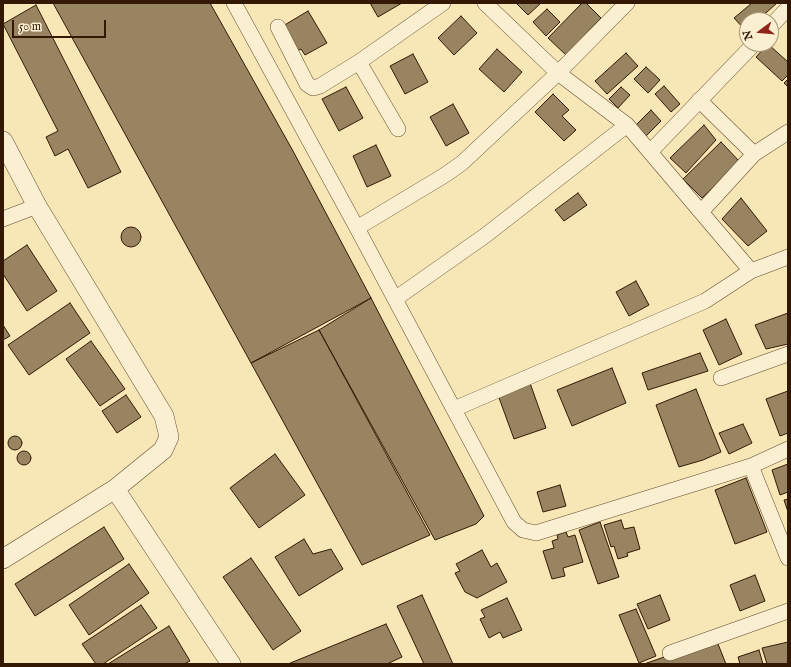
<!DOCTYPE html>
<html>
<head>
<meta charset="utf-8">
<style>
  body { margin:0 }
  #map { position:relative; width:791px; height:667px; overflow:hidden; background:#f7e6b6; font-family:"IM FELL English",serif }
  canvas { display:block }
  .frame { position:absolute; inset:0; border:4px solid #331904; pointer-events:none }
  .north { position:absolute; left:739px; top:12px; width:40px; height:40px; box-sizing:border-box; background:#faefd0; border:1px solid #aa997e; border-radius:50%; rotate:254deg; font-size:11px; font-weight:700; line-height:16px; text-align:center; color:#331904 }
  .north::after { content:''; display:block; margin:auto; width:14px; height:18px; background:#8f2418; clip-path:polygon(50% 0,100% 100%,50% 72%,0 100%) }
  .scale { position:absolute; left:12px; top:20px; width:94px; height:18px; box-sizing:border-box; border:2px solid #331904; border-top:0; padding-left:5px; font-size:12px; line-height:14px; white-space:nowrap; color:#331904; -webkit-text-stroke:3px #faefd0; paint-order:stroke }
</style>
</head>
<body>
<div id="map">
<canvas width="791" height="667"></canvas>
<div class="frame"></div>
<div class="north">N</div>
<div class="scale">50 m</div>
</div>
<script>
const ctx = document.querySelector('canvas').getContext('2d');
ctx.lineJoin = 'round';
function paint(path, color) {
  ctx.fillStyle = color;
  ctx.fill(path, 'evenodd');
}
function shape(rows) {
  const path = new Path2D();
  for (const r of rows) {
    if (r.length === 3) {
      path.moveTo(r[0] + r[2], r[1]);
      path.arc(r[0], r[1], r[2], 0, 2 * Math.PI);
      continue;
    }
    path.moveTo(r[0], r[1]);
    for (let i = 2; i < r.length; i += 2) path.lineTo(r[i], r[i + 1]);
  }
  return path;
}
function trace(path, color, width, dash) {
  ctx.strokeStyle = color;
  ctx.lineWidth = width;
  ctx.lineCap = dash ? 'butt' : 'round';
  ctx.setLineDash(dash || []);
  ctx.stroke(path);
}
const building = shape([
  [53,3,210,3,293,151,371,298,251,363,53,3],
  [370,3,402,3,378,17,370,3],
  [516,3,541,3,528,15,516,3],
  [582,3,586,3,601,18,566,55,548,38,582,3],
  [752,3,777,3,758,20,747,20,747,30,746,31,734,18,752,3],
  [36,5,121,172,88,188,68,149,55,156,46,137,58,131,3,24,36,5],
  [547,9,560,22,546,36,533,22,547,9],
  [308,11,327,43,305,55,301,49,297,51,283,26,308,11],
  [461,16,477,33,454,55,438,38,461,16],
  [768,44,788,62,788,75,782,81,756,57,768,44],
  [497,49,522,72,504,92,479,69,497,49],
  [626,53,638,66,607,94,595,81,626,53],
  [413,54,428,82,405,94,390,66,413,54],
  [646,67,660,80,648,93,634,79,646,67],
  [788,79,788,87,784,83,788,79],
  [664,86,680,104,671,112,655,94,664,86],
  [346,87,363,118,339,131,322,99,346,87],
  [621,87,630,95,618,108,609,99,621,87],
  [553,94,569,110,562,116,576,130,564,141,535,112,553,94],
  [453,104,469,133,446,146,430,117,453,104],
  [651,110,661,121,644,138,634,127,651,110],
  [704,125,716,140,686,173,670,158,704,125],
  [721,142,740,162,702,198,683,179,721,142],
  [376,145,391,176,367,187,353,156,376,145],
  [578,193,587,205,564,221,555,210,578,193],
  [741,198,767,231,748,246,722,219,741,198],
  [131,237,10],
  [27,245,57,291,27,311,3,274,3,261,27,245],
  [636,281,649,305,629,316,616,292,636,281],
  [371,298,484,516,476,524,435,540,319,330,371,298],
  [70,303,90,333,29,375,8,345,70,303],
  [788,313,788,344,766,349,755,325,788,313],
  [726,319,742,354,719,365,703,330,726,319],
  [3,325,10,336,3,340,3,325],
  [319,330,430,535,362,565,251,363,319,330],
  [91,341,125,389,100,406,66,359,91,341],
  [700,353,708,371,648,390,642,373,700,353],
  [612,368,626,403,572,426,557,390,612,368],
  [530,383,546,428,514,439,498,395,530,383],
  [696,389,721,452,703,460,679,467,656,405,696,389],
  [788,391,788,433,780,436,766,399,788,391],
  [126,395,141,417,117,433,102,411,126,395],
  [743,424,752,443,729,454,719,433,743,424],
  [15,443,7],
  [24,458,7],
  [275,454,305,495,259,528,230,488,275,454],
  [788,464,788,492,780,495,772,470,788,464],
  [746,478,767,532,735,544,715,490,746,478],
  [560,485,566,506,543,512,537,492,560,485],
  [788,499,788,512,784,500,788,499],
  [621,520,624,529,634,527,640,549,627,553,628,556,618,559,614,546,611,547,604,525,621,520],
  [600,522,619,577,598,584,579,530,600,522],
  [104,527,124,559,35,616,15,584,104,527],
  [566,532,568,537,575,535,583,562,563,568,565,576,552,579,543,551,554,548,552,541,558,539,557,535,566,532],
  [304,539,313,554,331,549,343,569,299,596,275,557,304,539],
  [482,550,491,567,497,563,507,582,477,598,465,592,455,573,460,571,456,564,482,550],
  [251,558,301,631,273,650,223,577,251,558],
  [129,564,149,593,89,635,69,605,129,564],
  [755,575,765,601,740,611,730,585,755,575],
  [422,595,453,664,424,664,397,606,422,595],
  [660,595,670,620,648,629,637,604,660,595],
  [507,598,522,630,503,638,500,632,489,638,480,619,485,617,481,610,507,598],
  [141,605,157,628,103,664,96,664,82,644,141,605],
  [636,609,656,656,639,663,619,615,636,609],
  [386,624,402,657,387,664,288,664,386,624],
  [169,626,190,661,184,664,108,664,169,626],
  [716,639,726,664,644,664,716,639],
  [788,642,788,664,767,664,762,648,788,642],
  [759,650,763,664,740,664,738,657,759,650]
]);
const minor = shape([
  [234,3,357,228,514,522,523,530,536,533,751,466,788,449],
  [485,3,558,73,627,125,751,271],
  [771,26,788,8],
  [278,27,307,84,313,88,320,86,359,62,443,3],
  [359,62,398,129],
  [699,100,754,154],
  [650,152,754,44],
  [701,212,754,154,788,132],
  [3,219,37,206],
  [357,228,445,175,462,163,558,73,627,3],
  [395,299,486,235,627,125],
  [721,378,788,354],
  [454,409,705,301,751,271,788,257],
  [751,466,788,558],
  [670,653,788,611]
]);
const tertiary = shape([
  [3,141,37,206,164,416,169,437,163,450,115,489,3,559],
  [115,489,231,664]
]);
paint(building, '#998461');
trace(building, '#331904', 1);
trace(minor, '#644c30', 16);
trace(tertiary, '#644c30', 20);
trace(minor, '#faefd0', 15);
trace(tertiary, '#faefd0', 19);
</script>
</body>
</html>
